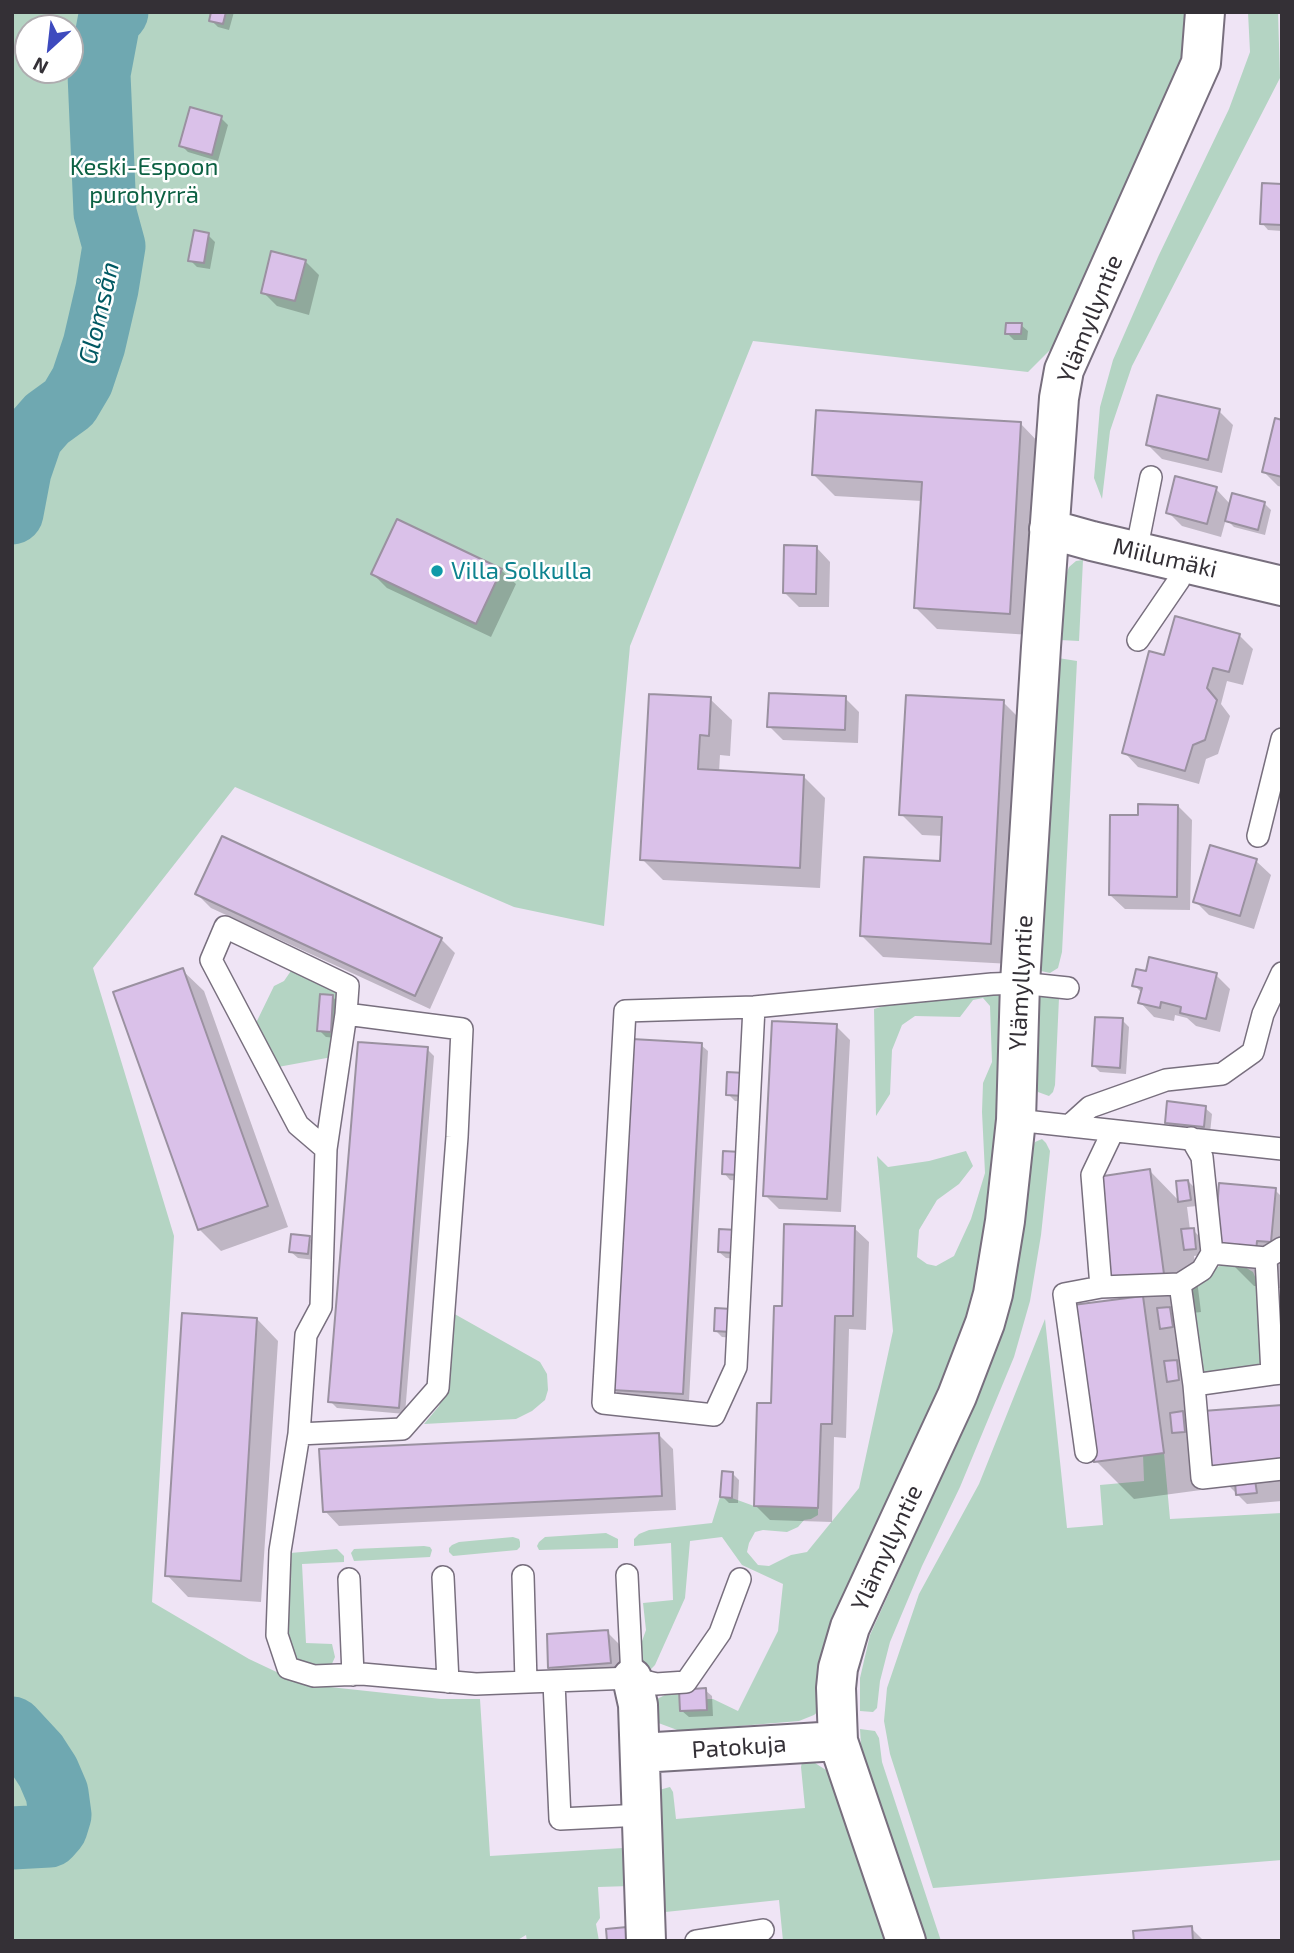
<!DOCTYPE html>
<html>
<head>
<meta charset="utf-8">
<style>
  body { margin:0 }
  #map { position:relative; width:1294px; height:1953px; overflow:hidden; background:#efe4f5; font-family:"Exo 2",sans-serif }
  canvas { display:block }
  .frame { position:absolute; inset:0; border:14px solid #343036; pointer-events:none }
  .north { position:absolute; left:14px; top:14px; width:70px; height:70px; box-sizing:border-box; background:#fff; border:2px solid #aeacaf; border-radius:50%; rotate:207deg; font-size:19px; font-weight:700; line-height:28px; text-align:center; color:#343036 }
  .north::after { content:''; display:block; margin:auto; width:24px; height:32px; background:#3d4abe; clip-path:polygon(50% 0,100% 100%,50% 72%,0 100%) }
</style>
</head>
<body>
<div id="map">
<canvas width="1294" height="1953"></canvas>
<div class="frame"></div>
<div class="north">N</div>
</div>
<script>
const ctx = document.querySelector('canvas').getContext('2d');
ctx.lineJoin = 'round';
function paint(path, color) {
  ctx.fillStyle = color;
  ctx.fill(path, 'evenodd');
}
function shape(rows) {
  const path = new Path2D();
  for (const r of rows) {
    path.moveTo(r[0], r[1]);
    for (let i = 2; i < r.length; i += 2) path.lineTo(r[i], r[i + 1]);
  }
  return path;
}
function trace(path, color, width, dash) {
  ctx.strokeStyle = color;
  ctx.lineWidth = width;
  ctx.lineCap = dash ? 'butt' : 'round';
  ctx.setLineDash(dash || []);
  ctx.stroke(path);
}
function drawText(font, color, halo, rows, align = 'center') {
  ctx.font = font + ' "Exo 2",sans-serif';
  ctx.lineWidth = 5;
  ctx.setLineDash([]);
  ctx.textBaseline = 'middle';
  ctx.strokeStyle = halo;
  ctx.fillStyle = color;
  for (const [text, x, y, turn = 0] of rows) {
    ctx.save();
    ctx.translate(x, y);
    ctx.rotate((+turn || 0) * Math.PI / 180);
    ctx.textAlign = isNaN(turn) ? turn : align;
    if (halo) ctx.strokeText(text, 0, 0);
    ctx.fillText(text, 0, 0);
    ctx.restore();
  }
}
const green = shape([
  [12,12,1186,12,1182,64,1059,341,1028,372,753,341,630,646,604,926,514,907,235,787,93,968,174,1236,152,1602,249,1659,302,1684,441,1699,480,1699,490,1856,623,1848,630,1886,598,1887,600,1918,596,1924,599,1941,527,1941,526,1935,516,1941,12,1941],
  [28,28,70,28,70,70,28,70],
  [1248,12,1278,12,1280,78,1132,366,1110,431,1102,499,1094,478,1100,407,1113,360,1158,257,1229,109,1250,52],
  [1083,560,1079,641,1060,640,1063,583,1069,567,1076,561],
  [1058,658,1077,661,1062,952,1058,968,1050,973,1041,971],
  [295,965,338,986,332,1057,278,1067,255,1025,274,986,284,981],
  [991,992,1002,995,1006,1020,988,1221,971,1308,821,1709,814,1715,799,1721,680,1731,653,1721,651,1706,657,1699,667,1694,679,1693,681,1711,706,1710,706,1699,713,1699,738,1711,778,1631,783,1584,742,1565,722,1537,690,1541,685,1598,655,1665,648,1672,642,1669,640,1658,641,1644,646,1630,643,1603,673,1600,671,1543,634,1546,634,1539,639,1534,649,1530,712,1523,720,1497,732,1498,754,1506,818,1508,818,1515,811,1519,804,1520,798,1527,787,1532,763,1530,755,1532,749,1543,747,1552,758,1565,769,1566,791,1555,807,1552,859,1488,893,1331,877,1156,888,1167,929,1161,966,1151,973,1166,959,1184,937,1200,919,1230,917,1257,927,1264,936,1266,954,1256,971,1219,985,1173,982,1112,983,1083,992,1062,990,1006,983,998,973,1000,960,1017,915,1016,902,1025,892,1050,890,1094,876,1116,874,1009,916,996],
  [1040,992,1054,993,1059,998,1055,1085,1053,1092,1049,1096,1038,1092,1035,1086],
  [1042,1139,1046,1143,1050,1151,1041,1235,1030,1301,1014,1357,960,1487,922,1566,890,1642,880,1681,877,1708,873,1712,860,1711,860,1678,870,1635,941,1478,995,1350,1031,1151,1035,1142],
  [1223,1264,1240,1264,1253,1272,1258,1284,1261,1368,1200,1374,1192,1289,1202,1276],
  [451,1312,540,1362,547,1374,548,1390,545,1400,532,1411,516,1419,424,1424,439,1406,448,1382],
  [1045,1319,1067,1528,1103,1525,1100,1485,1144,1481,1143,1455,1164,1453,1170,1519,1282,1513,1282,1860,933,1888,890,1754,884,1721,887,1688,919,1594,979,1484],
  [606,1533,618,1539,618,1548,539,1550,537,1546,539,1542,545,1537],
  [513,1537,519,1539,520,1542,520,1547,517,1550,453,1556,449,1552,449,1548,452,1545,459,1542],
  [424,1546,430,1547,432,1550,430,1557,354,1561,351,1553,354,1549],
  [337,1549,344,1556,344,1562,302,1564,306,1643,332,1644,335,1657,331,1666,325,1668,305,1665,297,1659,291,1649,287,1634,290,1553],
  [860,1729,875,1731,879,1738,882,1762,941,1941,919,1941,862,1761],
  [808,1761,815,1763,826,1770,832,1780,861,1872,886,1941,783,1941,779,1900,656,1913,659,1790,670,1787,673,1792,676,1819,805,1808,801,1767,802,1762]
]);
const shadow = shape([
  [213,12,234,12,229,30,218,27,211,20],
  [221,118,228,125,218,161,188,152,181,145],
  [1282,185,1282,231,1268,230,1262,223],
  [208,235,215,242,210,269,197,267,190,260],
  [305,261,319,275,309,315,277,306,263,292],
  [1021,325,1028,331,1027,340,1014,340,1007,333],
  [1219,411,1233,425,1222,473,1162,459,1148,445],
  [1282,422,1282,487,1278,486,1264,472],
  [1020,423,1041,445,1031,635,937,629,916,608,922,501,835,496,814,475],
  [1216,489,1231,505,1264,503,1271,510,1265,535,1234,527,1226,519,1221,537,1182,526,1168,512],
  [816,547,830,562,829,607,799,607,785,593],
  [501,570,516,584,491,637,387,588,373,574],
  [1239,635,1253,649,1243,685,1227,681,1221,704,1230,716,1218,754,1206,759,1199,784,1138,767,1124,752,1165,658],
  [845,698,859,712,858,743,783,740,769,726],
  [710,699,732,720,730,756,720,755,719,772,804,777,825,798,820,888,663,880,642,859],
  [1003,702,1024,723,1011,964,883,957,862,936,941,863,943,836,922,835,901,814],
  [1178,806,1192,820,1190,910,1125,909,1110,895,1140,817],
  [1256,861,1271,875,1254,929,1209,915,1195,901],
  [197,894,441,939,455,953,430,1009,211,908],
  [182,970,204,991,288,1227,221,1251,200,1230,115,993],
  [1216,975,1230,989,1220,1032,1196,1026,1187,1018,1175,1015,1174,1021,1154,1017,1140,1002,1142,993,1134,985],
  [333,997,339,1004,337,1038,326,1037,319,1030],
  [1122,1020,1129,1027,1126,1074,1100,1072,1094,1066],
  [836,1026,850,1040,841,1212,779,1209,765,1195],
  [701,1045,708,1051,689,1400,620,1396,614,1389],
  [427,1049,434,1056,405,1414,337,1408,330,1401],
  [744,1074,750,1102,735,1101,728,1094],
  [1205,1108,1212,1114,1210,1133,1173,1129,1167,1122],
  [740,1153,746,1181,730,1180,724,1173],
  [1150,1171,1180,1202,1188,1181,1195,1188,1197,1206,1187,1207,1190,1230,1193,1230,1200,1237,1202,1255,1194,1256,1201,1312,1176,1315,1201,1490,1134,1499,1096,1461,1131,1299,1112,1281],
  [1275,1190,1282,1197,1282,1295,1280,1288,1254,1286,1216,1248],
  [854,1228,869,1242,866,1330,849,1329,846,1438,834,1437,832,1522,770,1520,756,1506,773,1405,784,1308],
  [736,1232,741,1259,726,1258,719,1252],
  [309,1238,316,1244,315,1260,298,1258,291,1252],
  [732,1311,737,1338,722,1337,715,1330],
  [257,1319,278,1341,261,1602,188,1597,167,1575],
  [1282,1407,1282,1501,1247,1504,1209,1466],
  [659,1435,673,1449,676,1510,339,1526,325,1511],
  [732,1473,739,1480,738,1503,729,1503,722,1496],
  [607,1632,621,1646,624,1677,564,1681,550,1667],
  [705,1690,712,1696,713,1716,689,1717,682,1711],
  [1191,1928,1204,1941,1136,1941]
]);
const river = shape([
  [12,513,20,471,32,436,47,419,69,403,82,381,94,345,107,289,114,246,105,213,99,74,109,21,117,12],
  [12,1728,37,1755,48,1772,57,1793,60,1815,56,1828,49,1836,12,1838]
]);
const building = shape([
  [211,12,226,12,223,24,209,21,211,12],
  [190,107,222,116,212,155,179,146,190,107],
  [1262,183,1282,184,1282,225,1260,224,1262,183],
  [194,230,209,233,204,263,188,261,194,230],
  [271,251,306,260,295,301,261,293,271,251],
  [1006,323,1022,323,1021,334,1005,334,1006,323],
  [1157,395,1220,409,1208,460,1146,445,1157,395],
  [816,410,1021,422,1010,614,914,608,922,482,812,475,816,410],
  [1275,418,1282,420,1282,477,1262,472,1275,418],
  [1175,476,1217,487,1207,524,1166,513,1175,476],
  [1232,493,1265,502,1258,530,1225,521,1232,493],
  [397,519,502,569,476,624,371,574,397,519],
  [784,545,817,546,816,594,783,593,784,545],
  [1175,616,1240,634,1229,672,1213,668,1207,688,1217,700,1205,740,1193,745,1185,771,1122,753,1149,651,1164,655,1175,616],
  [769,693,846,696,845,730,767,727,769,693],
  [649,694,711,697,709,736,700,735,698,769,804,775,800,868,640,860,649,694],
  [906,695,1004,700,991,944,860,936,864,857,940,861,942,817,899,815,906,695],
  [1138,804,1178,805,1177,897,1109,895,1110,815,1138,815,1138,804],
  [222,836,442,938,415,996,195,894,222,836],
  [1210,845,1257,859,1240,916,1193,902,1210,845],
  [1149,957,1217,973,1206,1019,1180,1013,1181,1007,1161,1002,1160,1008,1138,1003,1142,988,1132,986,1136,969,1146,971,1149,957],
  [183,968,268,1206,198,1230,113,992,183,968],
  [320,994,333,995,331,1032,317,1031,320,994],
  [1095,1017,1123,1018,1120,1068,1092,1066,1095,1017],
  [772,1021,837,1024,827,1199,763,1196,772,1021],
  [632,1039,702,1043,683,1394,612,1390,632,1039],
  [358,1042,428,1047,399,1408,328,1402,358,1042],
  [727,1072,745,1073,744,1096,726,1095,727,1072],
  [1167,1101,1206,1106,1204,1127,1165,1123,1167,1101],
  [723,1151,741,1152,739,1175,722,1174,723,1151],
  [1150,1169,1164,1274,1110,1281,1097,1177,1150,1169],
  [1188,1180,1191,1200,1178,1202,1176,1181,1188,1180],
  [1219,1183,1276,1188,1271,1242,1257,1241,1256,1252,1214,1249,1219,1183],
  [784,1224,855,1226,853,1316,835,1316,832,1424,821,1424,818,1508,754,1506,757,1403,771,1403,774,1306,782,1306,784,1224],
  [1194,1228,1196,1249,1184,1250,1181,1229,1194,1228],
  [719,1229,737,1230,735,1253,718,1252,719,1229],
  [291,1234,310,1236,308,1254,289,1252,291,1234],
  [1143,1296,1164,1453,1094,1462,1073,1305,1143,1296],
  [1170,1307,1173,1327,1160,1329,1157,1308,1170,1307],
  [715,1308,732,1309,731,1332,714,1331,715,1308],
  [182,1313,257,1318,241,1581,165,1576,182,1313],
  [1177,1360,1179,1380,1167,1382,1164,1361,1177,1360],
  [1282,1405,1282,1461,1208,1467,1203,1411,1282,1405],
  [1183,1411,1185,1432,1172,1433,1170,1413,1183,1411],
  [659,1433,662,1496,323,1512,319,1449,659,1433],
  [722,1471,733,1472,732,1498,720,1497,722,1471],
  [1255,1480,1257,1493,1236,1495,1235,1482,1255,1480],
  [608,1630,611,1663,548,1668,547,1634,608,1630],
  [706,1688,707,1710,680,1711,679,1690,706,1688],
  [1192,1926,1193,1941,1134,1941,1133,1931,1192,1926],
  [627,1927,628,1941,607,1941,606,1929,627,1927]
]);
const lane = shape([
  [1136,552,1151,477],
  [1138,640,1179,580,1182,562],
  [1258,836,1282,739],
  [754,1007,736,1367,714,1415,603,1403,625,1011,754,1007,992,984,1020,983,1068,988],
  [1016,1120,1282,1149],
  [1069,1126,1090,1107,1166,1080,1222,1074,1253,1052,1263,1014,1282,973],
  [1191,1138,1202,1157,1212,1253,1266,1258],
  [326,1149,298,1125,211,960,225,927,348,986,346,1014],
  [1282,1248,1266,1258,1272,1374,1282,1373],
  [1180,1284,1194,1385,1272,1374],
  [1101,1287,1180,1284,1202,1270,1212,1253],
  [1194,1385,1202,1478,1282,1469],
  [299,1434,402,1429,438,1388,457,1137,462,1029,346,1014,326,1149,321,1307,306,1335,299,1434,280,1551,277,1635,288,1668,314,1676,362,1674,476,1684,632,1678,656,1684,686,1682,720,1633,740,1579],
  [1086,1452,1064,1294,1101,1287,1092,1175,1113,1131],
  [627,1575,632,1678],
  [523,1576,526,1682],
  [443,1577,448,1682],
  [349,1579,353,1675],
  [554,1682,560,1819,642,1815],
  [696,1941,763,1930]
]);
const street = shape([
  [1049,529,1092,541,1282,586],
  [632,1678,638,1705,646,1941],
  [640,1753,838,1741],
  [906,1941,838,1741,836,1688,838,1668,850,1627,957,1396,985,1323,993,1294,1005,1221,1016,1120,1020,983,1041,647,1059,398,1064,370,1201,63,1205,12]
]);
const markers = [
  [437,571,7,"#0f9aa8"]
];
const parkNames = [
  ["Keski-Espoon",144,167],
  ["purohyrrä",144,195]
];
const streetNames = [
  ["Ylämyllyntie",1090,319,-68],
  ["Miilumäki",1165,558,13],
  ["Ylämyllyntie",1021,983,-87],
  ["Ylämyllyntie",887,1548,-65],
  ["Patokuja",739,1747,-4]
];
const cultureNames = [
  ["Villa Solkulla",451,571]
];
const waterNames = [
  ["Glomsån",99,313,-77]
];
paint(green, '#b4d4c3');
paint(shadow, '#0003');
trace(river, '#6fa8b1', 63);
paint(building, '#dac1e9');
trace(building, '#9a91a0', 2);
trace(lane, '#786f7e', 24);
trace(street, '#786f7e', 42);
trace(lane, '#fff', 21);
trace(street, '#fff', 38);
for (const [x, y, r, color] of markers) {
  const dot = new Path2D();
  dot.arc(x, y, r, 0, 2 * Math.PI);
  ctx.fillStyle = color;
  ctx.fill(dot);
  trace(dot, '#fff', 2.5);
}
drawText('24px', '#0c6143', '#fff', parkNames);
drawText('24px', '#343036', '#fff', streetNames);
drawText('24px', '#0d838f', '#fff', cultureNames, 'left');
drawText('italic 26px', '#005862', '#fff', waterNames);
</script>
</body>
</html>
